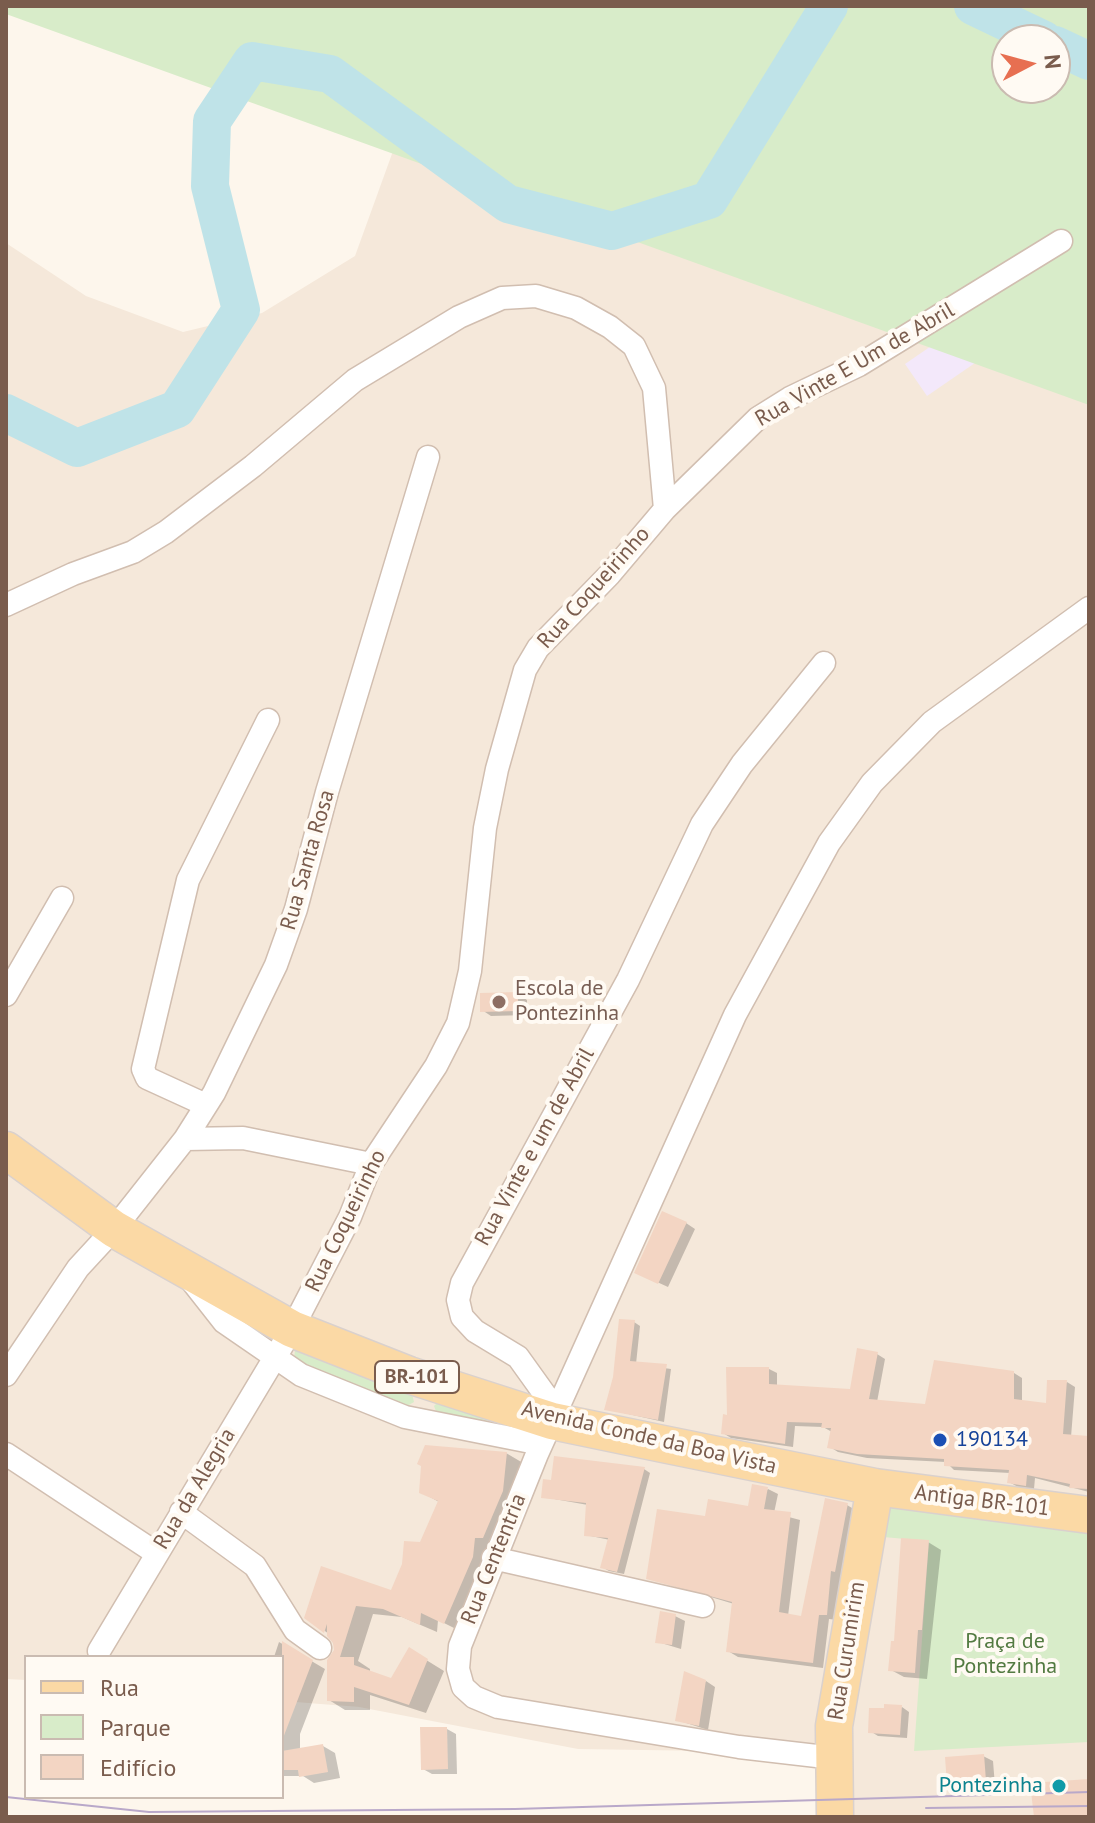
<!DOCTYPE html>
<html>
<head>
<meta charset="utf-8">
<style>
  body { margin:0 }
  #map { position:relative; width:1095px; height:1823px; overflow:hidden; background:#fdf6ec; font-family:"PT Sans",sans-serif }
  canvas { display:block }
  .frame { position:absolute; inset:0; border:8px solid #7a5c4d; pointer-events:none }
  .legend { position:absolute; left:24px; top:1655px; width:260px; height:144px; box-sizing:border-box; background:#fffaf3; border:2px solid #cabbb1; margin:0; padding:10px 14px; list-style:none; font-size:24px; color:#7a5c4d }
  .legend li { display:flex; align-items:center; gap:16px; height:40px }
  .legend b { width:40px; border:2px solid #cabbb1 }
  .north { position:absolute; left:991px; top:24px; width:80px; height:80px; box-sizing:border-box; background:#fffaf3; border:2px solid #cabbb1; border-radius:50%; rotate:84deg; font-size:22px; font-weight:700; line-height:32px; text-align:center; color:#7a5c4d }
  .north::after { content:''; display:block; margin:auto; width:28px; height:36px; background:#e76f51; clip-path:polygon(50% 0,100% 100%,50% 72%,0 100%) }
</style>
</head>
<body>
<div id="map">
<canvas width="1095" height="1823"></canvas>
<div class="frame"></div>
<ul class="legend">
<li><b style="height:10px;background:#fbd9a5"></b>Rua</li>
<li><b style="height:22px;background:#d8ecc9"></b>Parque</li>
<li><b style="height:22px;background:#f3d5c3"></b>Edifício</li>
</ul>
<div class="north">N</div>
</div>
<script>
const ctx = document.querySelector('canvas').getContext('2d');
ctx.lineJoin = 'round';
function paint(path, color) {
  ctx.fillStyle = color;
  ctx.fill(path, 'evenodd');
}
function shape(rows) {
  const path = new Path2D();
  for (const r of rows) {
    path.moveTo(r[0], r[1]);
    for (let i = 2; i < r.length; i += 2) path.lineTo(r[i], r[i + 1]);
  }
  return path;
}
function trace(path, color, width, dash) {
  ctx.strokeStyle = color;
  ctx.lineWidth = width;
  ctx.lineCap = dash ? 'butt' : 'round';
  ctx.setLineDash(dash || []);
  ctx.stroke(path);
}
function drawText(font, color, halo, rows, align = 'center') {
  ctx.font = font + ' "PT Sans",sans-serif';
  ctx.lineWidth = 8;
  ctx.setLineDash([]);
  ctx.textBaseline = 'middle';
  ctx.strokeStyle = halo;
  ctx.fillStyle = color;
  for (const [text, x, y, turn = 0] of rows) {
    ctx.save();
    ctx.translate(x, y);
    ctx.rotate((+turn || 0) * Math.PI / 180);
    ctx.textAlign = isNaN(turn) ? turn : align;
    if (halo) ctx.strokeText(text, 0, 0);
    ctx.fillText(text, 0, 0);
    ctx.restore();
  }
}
const residential = shape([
  [401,129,1089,155,1089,1801,1072,1817,842,1817,842,1753,578,1749,359,1707,282,1701,282,1657,26,1657,26,1680,6,1679,6,243,86,296,183,332,262,313,355,256]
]);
const education = shape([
  [1033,276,1055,308,927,396,905,364]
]);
const green = shape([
  [6,6,1089,6,1089,405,6,14],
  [1007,40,1055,40,1055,88,1007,88],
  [295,1350,412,1394,414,1402,407,1406,294,1359],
  [438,1402,441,1402,517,1430,514,1435,436,1411,434,1406],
  [887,1506,1089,1534,1089,1742,914,1751,929,1541,883,1537]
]);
const shadow = shape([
  [518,994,527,1000,527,1015,491,1016,482,1010],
  [686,1223,695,1229,668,1287,646,1277],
  [634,1322,640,1326,636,1364,671,1369,664,1422,606,1409],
  [877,1354,885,1359,877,1402,927,1406,1014,1373,1022,1378,1022,1402,1048,1405,1067,1382,1075,1387,1071,1437,1089,1438,1089,1492,1035,1478,1034,1489,1018,1487,1009,1482,1010,1473,954,1470,946,1462,867,1458,838,1452,830,1447,832,1432,823,1427,795,1426,793,1447,731,1438,723,1433,729,1417,769,1369,777,1373,777,1387,851,1391],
  [506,1453,523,1463,462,1632,438,1620,437,1632,402,1617,373,1614,358,1661,370,1669,370,1673,392,1680,410,1650,444,1671,426,1713,370,1695,370,1710,345,1710,329,1700,336,1649,329,1634,307,1618,392,1592,421,1544,439,1502,421,1492],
  [644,1469,650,1473,624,1574,609,1571,602,1567,610,1540,586,1535,588,1505,543,1497],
  [768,1489,778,1494,774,1513,800,1520,788,1616,802,1618,847,1505,857,1511,845,1576,841,1575,837,1620,829,1619,823,1668,738,1657,728,1651,734,1604,648,1578,707,1518,750,1509],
  [928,1542,941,1550,927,1679,904,1677,891,1670],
  [675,1616,685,1621,681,1649,658,1642],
  [279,1642,325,1669,300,1734,300,1750,323,1746,335,1753,340,1778,314,1783,303,1776,282,1776,282,1657,274,1657],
  [706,1681,715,1687,708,1730,677,1720],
  [902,1707,909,1712,907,1738,878,1736,870,1731],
  [447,1729,456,1734,457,1774,432,1774,423,1769],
  [983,1756,993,1761,995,1786,958,1789,949,1783]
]);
const river = shape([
  [973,6,1044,40],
  [1055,45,1089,61],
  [6,413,77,448,177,409,241,310,210,186,212,121,252,61,330,74,508,204,612,231,709,200,829,6]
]);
const building = shape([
  [518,992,518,1011,480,1012,480,993],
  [662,1211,687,1222,658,1284,634,1273],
  [619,1319,635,1320,630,1361,667,1364,658,1420,604,1410,613,1377],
  [857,1348,878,1352,869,1399,925,1404,934,1360,1014,1371,1014,1399,1046,1403,1047,1380,1067,1380,1063,1434,1089,1436,1089,1489,1069,1488,1070,1484,1027,1475,1026,1486,1007,1483,1009,1470,944,1466,944,1459,857,1454,827,1448,831,1428,821,1428,822,1423,787,1422,785,1444,721,1434,723,1414,727,1415,726,1367,769,1367,769,1384,850,1389],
  [425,1445,507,1452,503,1491,483,1538,475,1538,473,1557,444,1624,421,1613,420,1625,383,1609,356,1606,340,1657,354,1657,354,1665,391,1678,409,1647,428,1659,409,1705,354,1687,354,1702,327,1701,327,1660,334,1650,333,1643,327,1636,327,1624,324,1633,304,1618,321,1566,391,1590,402,1564,404,1541,420,1542,438,1501,419,1493,421,1466,417,1464],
  [554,1456,645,1467,617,1572,600,1568,608,1538,584,1536,586,1503,541,1498,543,1479,551,1480],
  [752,1484,768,1487,764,1509,791,1512,779,1612,801,1616,825,1498,848,1503,835,1572,831,1571,827,1615,819,1615,813,1663,726,1652,732,1602,646,1579,657,1509,705,1516,708,1499,748,1506],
  [901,1538,929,1540,922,1630,918,1630,915,1673,888,1671,891,1641,894,1641],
  [660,1611,676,1614,672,1645,655,1643],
  [282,1641,313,1660,283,1738,282,1738],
  [684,1671,706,1680,699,1726,675,1721],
  [884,1704,902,1705,900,1735,868,1733,869,1708,884,1708],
  [420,1727,447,1727,448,1769,421,1770],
  [323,1744,328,1772,299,1777,298,1770,282,1770,282,1751],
  [984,1754,986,1781,947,1785,945,1757],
  [1089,1779,1089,1817,1034,1817,1030,1783]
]);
const street = shape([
  [6,605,73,574,133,552,166,532,253,466,355,380,459,317,502,298,536,296,576,308,610,327,634,346,654,388,665,509],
  [6,995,62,898],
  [206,1105,147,1078,143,1069,188,880,268,720],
  [185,1139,243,1138,371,1164],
  [191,1280,224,1322,301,1375,405,1417,541,1444],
  [6,1375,78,1268,114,1229,185,1139,214,1093,276,965,296,909,327,792,428,457],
  [556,1410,518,1357,475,1331,462,1317,458,1300,462,1283,628,980,702,824,742,764,824,663],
  [6,1454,156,1553],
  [181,1512,255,1566,295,1630,320,1648],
  [493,1558,703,1606],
  [99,1651,292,1329,350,1217,371,1164,436,1066,458,1023,470,971,485,828,497,769,525,670,538,648,610,574,665,509,758,418,790,398,859,365,1061,241],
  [834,1758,739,1747,498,1707,474,1697,463,1687,458,1669,460,1646,537,1454,735,1015,829,843,872,783,932,722,1089,608]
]);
const primary = shape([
  [6,1150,114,1229,292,1329,409,1375,552,1421,663,1444,875,1487,1089,1515],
  [835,1817,834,1726,875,1487]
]);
const tram = shape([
  [6,1797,149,1812,515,1809,1089,1792],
  [926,1808,1089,1806]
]);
const markers = [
  [499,1002,8,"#8d6e63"],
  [940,1440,8,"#1a4fb4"],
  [1059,1786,8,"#0f9aa8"]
];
const shields = [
  [417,1377,84]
];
const shieldNames = [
  ["BR-101",417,1377]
];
const streetNames = [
  ["Rua Vinte E Um de Abril",855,365,-30],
  ["Rua Coqueirinho",594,588,-48],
  ["Rua Santa Rosa",308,860,-74],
  ["Rua Vinte e um de Abril",535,1147,-61],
  ["Rua Coqueirinho",346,1221,-64],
  ["Avenida Conde da Boa Vista",649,1438,13],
  ["Rua da Alegria",195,1489,-59],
  ["Antiga BR-101",982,1501,7],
  ["Rua Cententria",494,1559,-68],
  ["Rua Curumirim",847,1651,-81]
];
const educationNames = [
  ["Escola de",515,989],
  ["Pontezinha",515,1014]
];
const transitNames = [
  ["190134",956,1440]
];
const parkNames = [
  ["Praça de",1005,1642],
  ["Pontezinha",1005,1667]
];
const cultureNames = [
  ["Pontezinha",1043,1786]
];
paint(residential, '#f5e8da');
paint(education, '#f3e8fa');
paint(green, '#d8ecc9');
paint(shadow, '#0003');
trace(river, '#bfe3e8', 38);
paint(building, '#f3d5c3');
trace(street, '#d1beb0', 25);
trace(primary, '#dad1cd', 39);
trace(street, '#fff', 22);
trace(primary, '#fbd9a5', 36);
trace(tram, '#b9a8c9', 2);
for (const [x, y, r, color] of markers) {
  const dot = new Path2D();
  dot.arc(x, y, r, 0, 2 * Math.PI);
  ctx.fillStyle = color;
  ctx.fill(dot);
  trace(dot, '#fffaf3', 3);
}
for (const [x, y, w] of shields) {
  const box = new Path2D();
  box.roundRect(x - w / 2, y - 16, w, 32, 6);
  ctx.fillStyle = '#fffaf3';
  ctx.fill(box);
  trace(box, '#7a5c4d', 2);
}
drawText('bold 20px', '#7a5c4d', null, shieldNames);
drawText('22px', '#7a5c4d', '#fffaf3', streetNames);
drawText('22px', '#785e54', '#fffaf3', educationNames, 'left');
drawText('22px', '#164399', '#fffaf3', transitNames, 'left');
drawText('22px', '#537a41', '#fffaf3', parkNames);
drawText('22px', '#0d838f', '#fffaf3', cultureNames, 'right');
</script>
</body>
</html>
